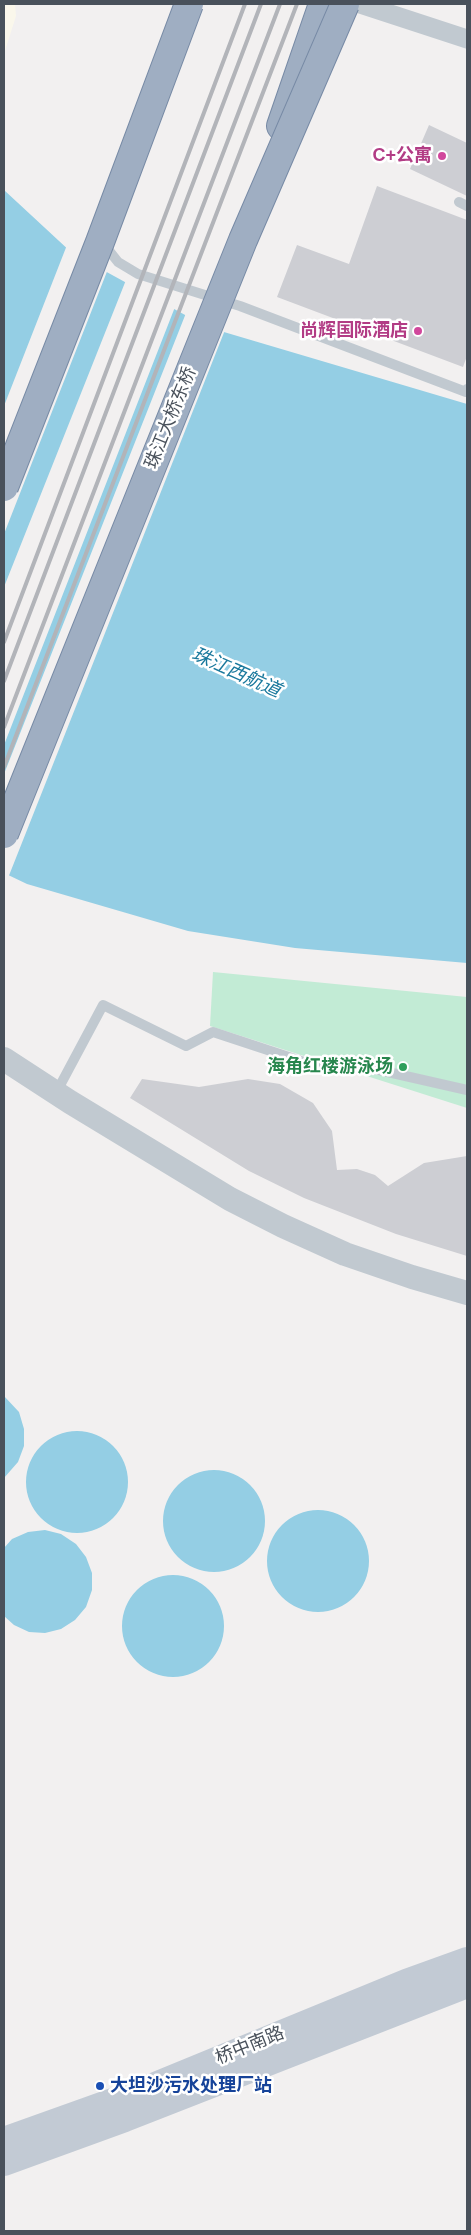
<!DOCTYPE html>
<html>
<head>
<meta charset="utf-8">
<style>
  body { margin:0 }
  #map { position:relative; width:471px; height:2235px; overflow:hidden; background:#f2f0f0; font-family:Arial,sans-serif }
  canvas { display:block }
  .frame { position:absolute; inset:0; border:5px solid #49515b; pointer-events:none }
</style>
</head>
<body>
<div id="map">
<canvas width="471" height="2235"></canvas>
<div class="frame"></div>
</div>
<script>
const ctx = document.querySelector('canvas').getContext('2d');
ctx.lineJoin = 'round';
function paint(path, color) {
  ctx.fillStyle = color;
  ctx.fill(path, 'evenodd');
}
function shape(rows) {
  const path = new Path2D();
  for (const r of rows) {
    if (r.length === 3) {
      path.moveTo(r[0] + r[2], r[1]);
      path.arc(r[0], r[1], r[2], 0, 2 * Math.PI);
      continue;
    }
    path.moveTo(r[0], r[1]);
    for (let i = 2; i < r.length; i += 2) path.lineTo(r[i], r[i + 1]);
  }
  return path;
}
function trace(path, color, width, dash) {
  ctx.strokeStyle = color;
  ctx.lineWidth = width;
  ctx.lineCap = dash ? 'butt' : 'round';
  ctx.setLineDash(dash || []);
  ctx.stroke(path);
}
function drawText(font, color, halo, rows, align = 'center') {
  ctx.font = font + ' Arial,"Noto Sans SC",sans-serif';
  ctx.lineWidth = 5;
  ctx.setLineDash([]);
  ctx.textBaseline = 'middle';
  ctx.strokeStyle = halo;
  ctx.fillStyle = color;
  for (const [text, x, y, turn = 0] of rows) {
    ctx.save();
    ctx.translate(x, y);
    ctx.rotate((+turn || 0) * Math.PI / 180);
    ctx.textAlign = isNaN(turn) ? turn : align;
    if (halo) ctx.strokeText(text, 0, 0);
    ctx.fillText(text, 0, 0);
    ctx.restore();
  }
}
const commercial = shape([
  [4,4,15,4,16,16,4,54]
]);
const green = shape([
  [213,972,467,997,467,1108,210,1026]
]);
const water = shape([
  [4,190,72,253,207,327,467,404,467,963,295,948,188,931,27,884,4,873],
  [4,1396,19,1412,24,1429,24,1446,18,1462,4,1478],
  [77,1482,51],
  [214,1521,51],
  [318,1561,51],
  [45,1530,61,1534,76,1544,86,1557,92,1573,92,1590,86,1607,75,1620,61,1629,45,1633,29,1632,14,1625,4,1616,4,1548,12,1539,28,1532],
  [173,1626,51]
]);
const pier = shape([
  [67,245,108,269,4,534,4,406],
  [126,280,175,307,4,745,4,587],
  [186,313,208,325,225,330,8,878,4,875,4,774]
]);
const building = shape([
  [429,125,467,143,467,196,410,169],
  [377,186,467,220,467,356,463,367,277,297,297,245,349,264],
  [142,1079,199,1087,248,1079,280,1084,313,1103,332,1131,337,1170,357,1169,375,1175,388,1186,424,1163,467,1156,467,1256,396,1234,304,1198,249,1171,130,1098]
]);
const service = shape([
  [459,202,467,206],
  [103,243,118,262,138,274,240,306,466,392,467,389],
  [56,1093,103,1005,186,1046,213,1032,307,1063,379,1070,467,1090]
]);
const minor = shape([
  [360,4,467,39]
]);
const tertiary = shape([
  [4,1059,70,1102,230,1199,283,1226,345,1254,412,1277,467,1293]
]);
const secondary = shape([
  [4,2140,138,2092,406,1982,467,1960],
  [4,2163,125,2119,467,1985]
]);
const trunk = shape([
  [281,126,323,4]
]);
const rail = shape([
  [4,642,245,4],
  [4,681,261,4],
  [4,727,280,4],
  [4,767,297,4]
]);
const trunkBridge = shape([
  [4,487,100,242,189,4],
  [4,834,243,240,345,4]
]);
const markers = [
  [442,156,5,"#d1479c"],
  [418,331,5,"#d1479c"],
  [403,1067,5,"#2e9e5b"],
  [100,2086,5,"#1a4fb4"]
];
const hotelNames = [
  ["C+公寓",432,156],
  ["尚辉国际酒店",408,331]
];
const streetNames = [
  ["珠江大桥东桥",171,418,-68],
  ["桥中南路",250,2046,-22]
];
const leisureNames = [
  ["海角红楼游泳场",393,1067]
];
const transitNames = [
  ["大坦沙污水处理厂站",110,2086]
];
const waterNames = [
  ["珠江西航道",236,673,24]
];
paint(commercial, '#faf7eb');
paint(green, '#c2ebd5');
paint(water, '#94cee4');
paint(pier, '#f2f0f0');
paint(building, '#cdced3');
trace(trunk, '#778aa5', 30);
trace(service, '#c1c9d0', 10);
trace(minor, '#c1c9d0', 19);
trace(tertiary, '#c1c9d0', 24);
trace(secondary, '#c2cad4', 26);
trace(trunk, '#9faec2', 28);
trace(rail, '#b2b4b9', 4);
trace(trunkBridge, '#778aa5', 30, []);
trace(trunkBridge, '#9faec2', 28);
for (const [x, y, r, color] of markers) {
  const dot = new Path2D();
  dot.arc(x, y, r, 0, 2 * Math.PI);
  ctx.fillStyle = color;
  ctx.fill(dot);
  trace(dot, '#fff', 2);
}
drawText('bold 18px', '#b23c85', '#fff', hotelNames, 'right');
drawText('18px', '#49515b', '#fff', streetNames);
drawText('bold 18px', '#27864d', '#fff', leisureNames, 'right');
drawText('bold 18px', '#164399', '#fff', transitNames, 'left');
drawText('italic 19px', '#1a799d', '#fff', waterNames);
</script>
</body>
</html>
